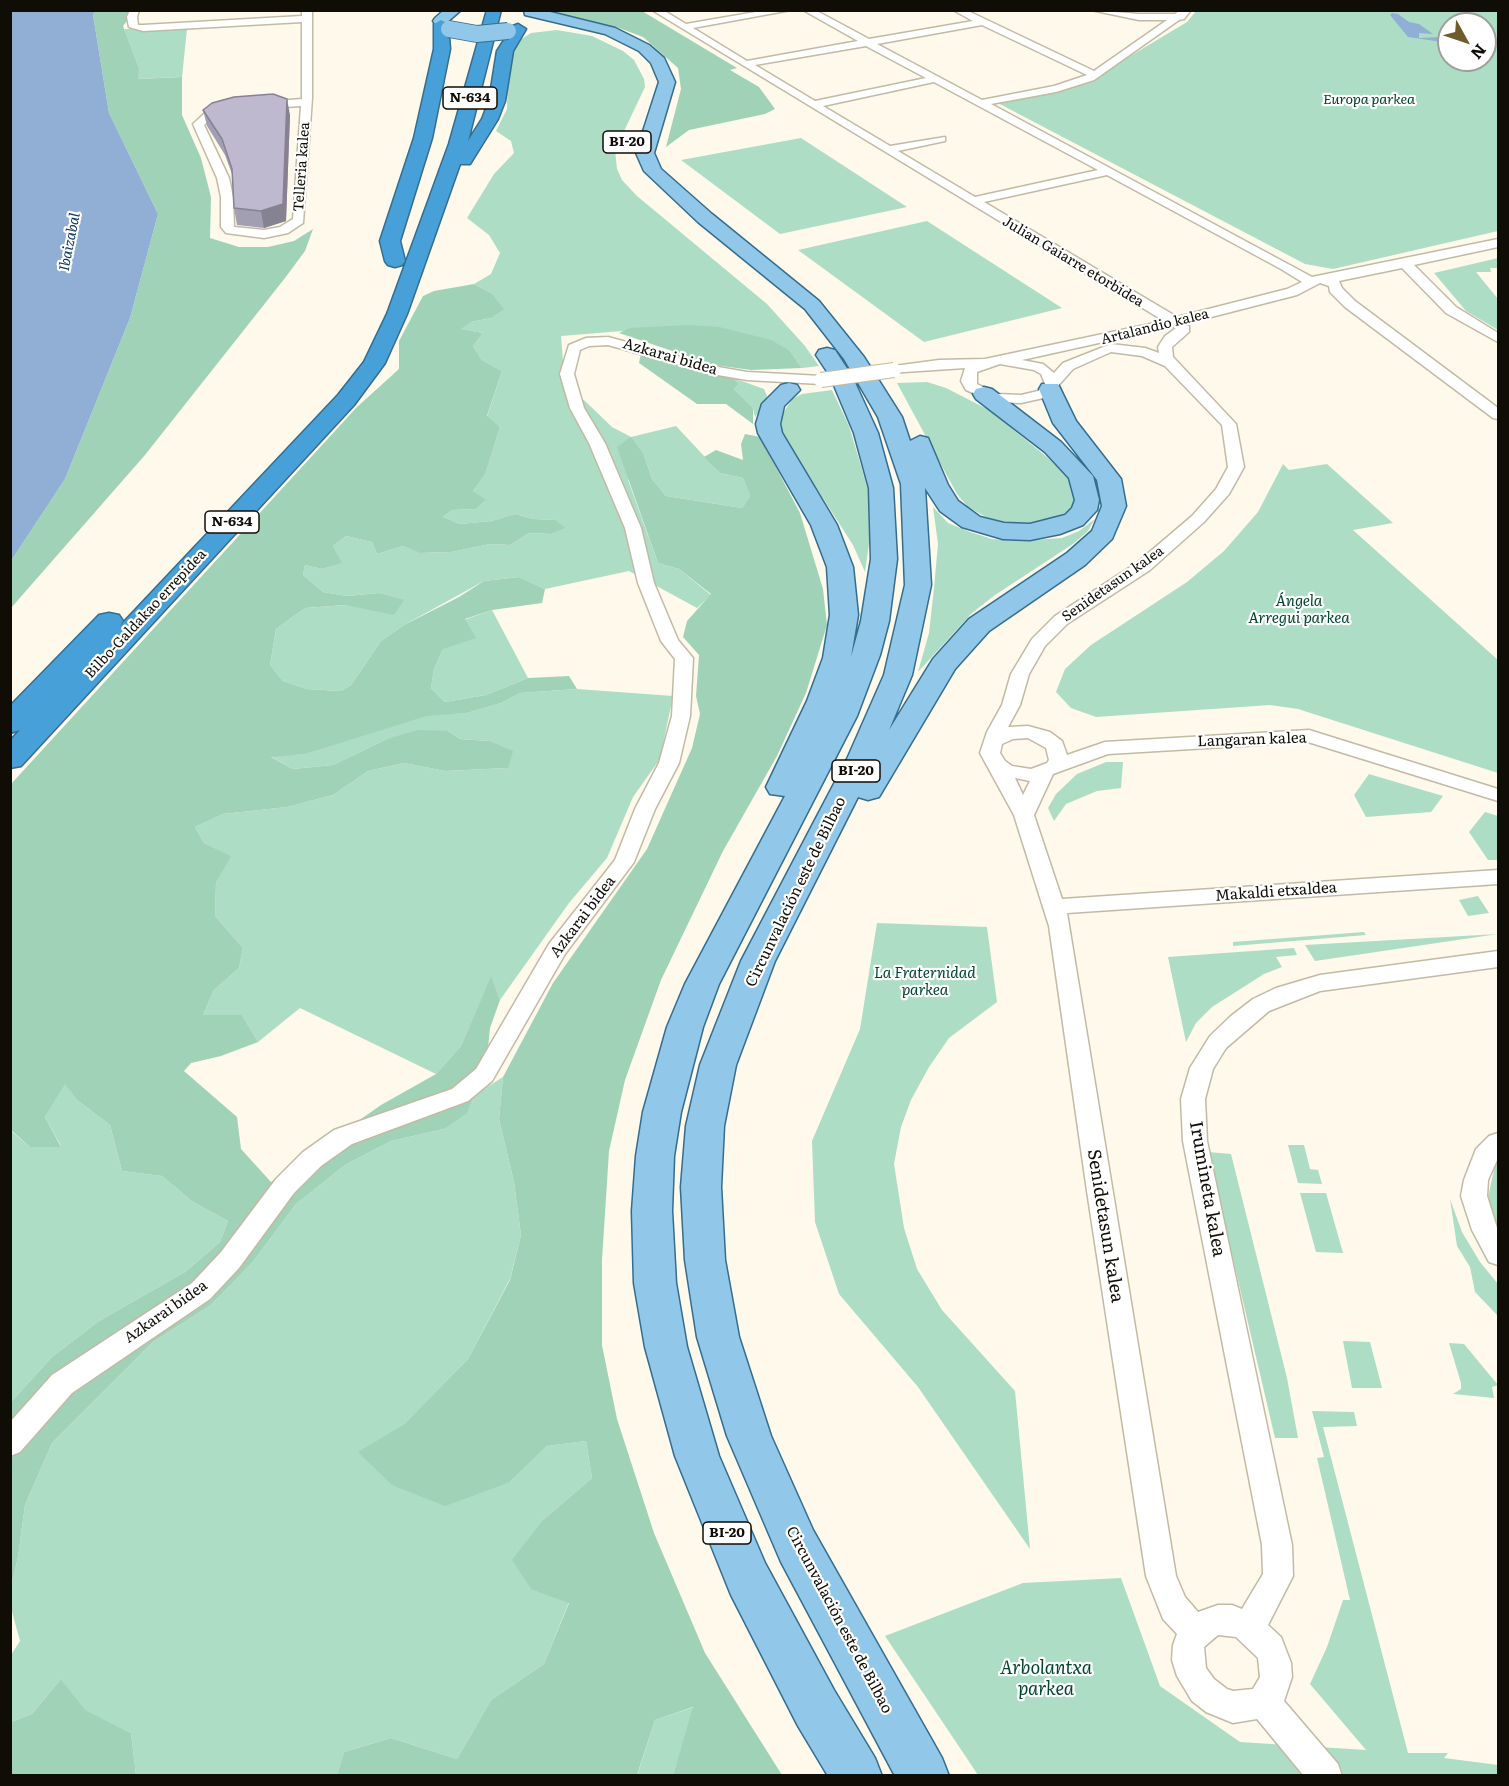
<!DOCTYPE html>
<html>
<head>
<meta charset="utf-8">
<style>
  body { margin:0 }
  #map { position:relative; width:1509px; height:1786px; overflow:hidden; background:#fef9eb; font-family:Literata,serif }
  canvas { display:block }
  .frame { position:absolute; inset:0; border:12px solid #100d06; pointer-events:none }
  .north { position:absolute; left:1437px; top:12px; width:60px; height:60px; box-sizing:border-box; background:#fff; border:2px solid #9f9e9b; border-radius:50%; rotate:130deg; font-size:16px; font-weight:700; line-height:24px; text-align:center; color:#100d06 }
  .north::after { content:''; display:block; margin:auto; width:21px; height:27px; background:#6e5c2a; clip-path:polygon(50% 0,100% 100%,50% 72%,0 100%) }
</style>
</head>
<body>
<div id="map">
<canvas width="1509" height="1786"></canvas>
<div class="frame"></div>
<div class="north">N</div>
</div>
<script>
const ctx = document.querySelector('canvas').getContext('2d');
ctx.lineJoin = 'round';
function paint(path, color) {
  ctx.fillStyle = color;
  ctx.fill(path, 'evenodd');
}
function shape(rows) {
  const path = new Path2D();
  for (const r of rows) {
    path.moveTo(r[0], r[1]);
    for (let i = 2; i < r.length; i += 2) path.lineTo(r[i], r[i + 1]);
  }
  return path;
}
function trace(path, color, width, dash) {
  ctx.strokeStyle = color;
  ctx.lineWidth = width;
  ctx.lineCap = dash ? 'butt' : 'round';
  ctx.setLineDash(dash || []);
  ctx.stroke(path);
}
function drawText(font, color, halo, rows, align = 'center') {
  ctx.font = font + ' Literata,serif';
  ctx.lineWidth = 4.5;
  ctx.setLineDash([]);
  ctx.textBaseline = 'middle';
  ctx.strokeStyle = halo;
  ctx.fillStyle = color;
  for (const [text, x, y, turn = 0] of rows) {
    ctx.save();
    ctx.translate(x, y);
    ctx.rotate((+turn || 0) * Math.PI / 180);
    ctx.textAlign = isNaN(turn) ? turn : align;
    if (halo) ctx.strokeText(text, 0, 0);
    ctx.fillText(text, 0, 0);
    ctx.restore();
  }
}
const green = shape([
  [1196,11,1498,11,1498,231,1333,269,1305,264,994,101,1056,89,1102,73,1187,22],
  [1449,24,1485,24,1485,60,1449,60],
  [124,29,187,29,182,77,137,79,139,68],
  [557,30,592,36,623,51,634,60,644,79,645,87,615,150,617,169,622,180,637,196,767,304,805,346,819,366,802,368,790,351,659,328,561,336,563,361,560,372,566,389,585,401,612,427,631,437,676,426,720,473,743,478,750,496,742,508,666,496,652,479,644,455,628,480,658,563,679,569,711,595,697,608,629,571,545,589,519,577,484,581,404,625,381,641,351,685,341,691,307,689,283,681,270,665,276,629,305,608,403,601,379,593,347,596,323,592,303,575,305,565,322,569,341,563,333,546,346,536,372,542,377,554,403,546,421,553,451,552,490,544,510,545,529,533,551,534,564,528,556,520,533,519,515,514,491,521,460,524,443,517,452,510,476,509,485,501,473,491,485,475,500,427,487,417,502,371,482,360,473,346,483,333,460,329,471,322,491,318,491,293,474,284,491,274,500,253,489,235,467,218,494,174,514,153,511,141,496,131,507,109,508,74,515,43,531,33],
  [801,138,907,207,780,234,681,160],
  [927,221,1062,308,924,342,798,250],
  [1498,258,1498,268,1490,268,1491,272,1476,272,1498,299,1498,330,1466,311,1434,273],
  [733,378,764,389,767,396,765,404,755,417,753,408,734,389,739,384],
  [927,382,946,388,989,410,1047,457,1071,480,1076,497,1069,511,1052,520,1035,524,1012,524,986,517,968,507,957,494,897,383],
  [832,390,849,426,869,493,870,537,865,572,853,545,776,425,792,399,802,394],
  [1283,464,1289,470,1327,464,1393,523,1353,530,1498,660,1498,773,1298,709,1270,705,1096,717,1071,708,1056,692,1065,669,1091,645,1187,582,1224,551,1258,512],
  [933,507,948,523,970,532,992,539,1018,541,1062,538,1079,531,1095,519,1087,532,1073,544,995,595,972,613,918,672,929,633,934,588,938,544],
  [492,610,528,678,486,695,445,702,431,688,434,669,443,649,464,620],
  [577,689,673,696,660,759,633,797,607,858,569,903,500,1000,491,977,461,1046,436,1074,300,1008,258,1042,242,1015,203,1015,214,990,239,968,243,948,215,916,216,883,230,856,204,843,195,827,223,814,287,807,333,795,368,771,404,763,445,771,508,768,489,741,460,739,448,731,387,739,333,765,293,769,270,756,306,754,426,715,467,713,501,703,520,693],
  [1106,762,1123,762,1121,788,1097,791,1066,804,1054,821,1048,808,1056,794,1077,774],
  [1369,774,1443,796,1431,812,1366,817,1354,795],
  [1485,812,1498,816,1498,860,1488,860,1469,832],
  [1478,896,1489,913,1468,916,1459,900],
  [877,923,987,927,997,1002,949,1038,929,1067,911,1100,901,1127,894,1164,904,1228,917,1269,942,1310,1015,1391,1030,1549,918,1387,839,1294,815,1222,812,1141,860,1029],
  [1364,932,1366,935,1233,946,1233,942],
  [1498,934,1315,961,1305,945],
  [1294,948,1297,955,1276,957,1282,967,1264,974,1212,1007,1196,1023,1186,1042,1168,957],
  [503,1077,499,1119,514,1182,521,1235,510,1279,468,1359,404,1424,359,1452,510,1482,547,1446,586,1441,592,1478,543,1520,532,1590,569,1602,544,1664,491,1700,457,1759,391,1738,344,1752,337,1775,136,1775,131,1733,84,1710,61,1679,32,1714,11,1722,11,1655,20,1641,11,1608,11,1587,18,1557,25,1505,52,1443,153,1342,211,1305,252,1263,296,1204,345,1165,391,1141,444,1129,473,1096],
  [65,1083,77,1100,110,1125,122,1171,162,1176,193,1202,228,1221,220,1242,185,1272,99,1321,52,1357,11,1402,10,1130,30,1147,61,1146,45,1117],
  [1288,1145,1304,1145,1310,1169,1318,1170,1322,1184,1298,1183],
  [1208,1152,1231,1154,1287,1378,1298,1438,1275,1438],
  [1498,1162,1498,1233,1493,1224,1488,1197,1495,1166],
  [1300,1193,1326,1193,1343,1253,1316,1252],
  [1450,1199,1462,1232,1480,1262,1498,1284,1498,1316,1475,1292,1470,1267,1457,1246],
  [1343,1341,1370,1342,1382,1388,1352,1388],
  [1449,1343,1464,1344,1498,1385,1492,1387,1494,1398,1453,1394,1461,1389,1461,1383],
  [1312,1411,1354,1412,1357,1426,1323,1427,1408,1753,1448,1753,1444,1758,1498,1765,1498,1775,978,1775,885,1636,1023,1583,1121,1578,1160,1686,1240,1742,1366,1750,1310,1684,1327,1647,1343,1600,1350,1600,1317,1458,1324,1457],
  [694,1707,673,1775,637,1776,655,1720]
]);
const forest = shape([
  [95,11,135,11,123,26,139,68,138,79,182,77,182,115,201,158,211,197,210,238,239,247,268,247,294,241,313,229,305,251,285,278,145,455,11,608,11,561,65,479,130,318,158,214,109,113,93,15],
  [548,11,642,11,737,68,730,70,759,87,775,109,765,114,689,130,666,147,681,89,678,68,643,37,619,28],
  [474,284,491,293,504,309,491,318,471,322,461,329,483,333,473,346,482,360,502,371,487,416,500,427,485,475,473,491,486,500,476,509,452,510,443,517,460,524,491,521,515,514,533,519,556,520,565,528,551,534,529,533,510,545,490,544,451,552,420,553,403,546,377,554,372,542,346,536,333,546,342,563,322,569,305,565,303,575,323,592,347,596,379,593,404,600,394,615,346,605,305,608,276,629,270,665,283,681,307,689,341,691,351,685,381,641,404,625,459,597,484,581,519,577,545,589,542,603,492,610,465,619,476,638,443,649,434,669,431,688,445,702,486,695,528,678,569,676,577,689,520,693,501,703,467,713,426,716,306,754,271,757,293,769,333,765,387,739,418,730,448,731,460,739,489,741,513,751,508,768,445,771,404,763,368,771,333,795,287,807,223,814,195,827,204,843,231,856,216,883,215,916,243,948,239,968,214,990,203,1015,242,1015,258,1042,221,1056,191,1063,184,1071,237,1117,241,1149,271,1182,381,1105,436,1074,461,1046,491,976,500,1000,490,1028,487,1058,467,1113,444,1129,391,1141,345,1165,296,1204,252,1263,211,1305,153,1342,52,1443,25,1505,18,1557,11,1587,11,1402,52,1357,99,1321,185,1272,220,1242,228,1221,193,1202,162,1176,122,1171,110,1125,77,1100,65,1084,45,1117,61,1147,30,1147,11,1130,11,784,357,407,399,369,399,341,423,296,434,291],
  [688,325,719,327,771,340,790,351,802,368,751,370,714,365,619,333,630,328],
  [641,353,700,372,733,378,739,384,734,389,753,408,753,424,726,404,697,404,639,363],
  [745,434,760,437,800,513,823,589,827,625,806,693,777,756,723,851,661,980,625,1080,609,1151,602,1260,602,1345,617,1419,654,1533,705,1653,782,1775,673,1775,693,1707,655,1720,637,1775,337,1775,344,1752,391,1738,457,1759,491,1700,544,1664,569,1603,532,1590,512,1560,543,1520,592,1478,586,1441,547,1446,510,1482,445,1506,392,1485,358,1452,404,1424,468,1359,510,1280,521,1235,514,1182,499,1119,503,1077,553,983,647,849,692,748,700,714,696,696,699,655,683,637,687,621,711,594,679,569,658,563,617,447,631,437,644,455,652,479,666,496,742,508,750,496,743,478,720,473,704,457,716,450,743,460,741,444],
  [61,1679,85,1710,131,1733,136,1775,11,1775,11,1722,32,1714]
]);
const water = shape([
  [11,10,95,11,93,15,109,113,158,214,130,318,65,479,11,561],
  [1392,13,1398,14,1409,22,1419,24,1433,34,1419,33,1419,38,1442,37,1449,38,1449,43,1408,37,1390,15]
]);
const street = shape([
  [130,10,139,10,137,17,138,25,143,25,302,16,302,10,312,10,312,98,303,223,288,233,264,238,226,233,221,227,221,197,217,178,193,124,206,112,237,104,302,99,302,22,143,31,129,27,127,17,130,10],
  [301,106,293,219,280,227,264,230,234,227,233,197,229,178,204,125,214,116,237,110,301,106],
  [652,10,663,10,686,24,767,10,791,10,693,28,747,61,858,41,803,10,815,10,869,39,973,21,953,10,966,10,1094,71,1167,20,1139,20,1091,10,1139,14,1175,14,1180,10,1191,10,1184,19,1179,20,1094,80,1056,92,991,104,1312,277,1498,239,1498,247,1414,265,1456,307,1498,333,1498,342,1446,313,1402,268,1339,281,1342,288,1355,301,1498,408,1498,419,1493,418,1345,307,1330,292,1329,286,1320,283,1297,295,1180,325,1022,360,1043,364,1054,373,1063,363,1111,344,1145,348,1159,353,1158,347,1165,336,1179,326,1189,326,1189,332,1172,347,1173,357,1236,424,1244,467,1229,494,1204,522,1150,570,1067,624,1045,646,1029,674,1020,705,1008,727,1028,726,1050,732,1062,741,1067,755,1105,742,1309,730,1498,789,1498,801,1308,742,1108,754,1053,774,1034,815,1062,899,1498,870,1498,884,1067,913,1176,1576,1185,1597,1198,1612,1218,1605,1232,1605,1242,1609,1263,1574,1262,1545,1183,1141,1181,1099,1190,1068,1210,1036,1231,1016,1253,999,1276,988,1320,975,1498,951,1498,967,1320,991,1269,1011,1226,1048,1213,1069,1205,1099,1207,1141,1292,1545,1293,1576,1268,1625,1281,1637,1291,1663,1292,1677,1284,1701,1338,1764,1342,1776,1304,1776,1257,1719,1233,1723,1206,1712,1192,1701,1177,1676,1172,1660,1173,1645,1177,1634,1163,1619,1146,1576,1087,1191,1049,926,1014,815,980,753,987,732,1002,705,1011,674,1032,639,1055,616,1138,562,1192,516,1216,489,1228,467,1222,425,1165,366,1142,356,1111,352,1073,369,1048,397,1021,403,995,402,966,390,961,381,965,368,889,373,889,367,894,366,939,360,985,359,1164,321,652,10],
  [982,25,1087,75,1054,86,982,100,877,44,982,25],
  [866,46,926,78,815,101,755,65,866,46],
  [934,82,1098,170,975,197,898,151,945,141,945,137,890,146,823,106,934,82],
  [1107,175,1281,269,1302,282,1287,289,1177,317,984,202,1107,175],
  [1000,364,1034,370,1041,374,1045,384,1038,391,1021,395,998,394,977,384,977,372,1000,364],
  [1028,738,1046,748,1049,760,1047,763,1031,769,1012,766,1005,761,1000,753,1002,744,1013,739,1028,738],
  [1015,778,1030,781,1023,795,1015,778],
  [1218,1635,1236,1637,1258,1658,1260,1677,1253,1689,1233,1691,1227,1689,1214,1679,1206,1668,1204,1647,1218,1635],
  [608,337,718,367,747,372,821,376,828,380,821,384,747,380,712,374,608,345,589,346,580,350,574,374,584,408,605,443,641,528,654,583,678,640,693,658,690,716,679,763,655,809,634,862,565,954,492,1081,468,1101,352,1144,321,1166,294,1193,239,1268,210,1299,72,1393,20,1452,10,1456,10,1422,52,1375,192,1283,221,1252,276,1179,303,1152,334,1130,452,1089,476,1069,549,944,615,860,635,809,659,763,672,716,675,659,661,641,638,583,625,528,589,443,570,408,560,374,569,345,586,338,608,337],
  [1498,1133,1498,1158,1488,1180,1487,1196,1498,1231,1498,1265,1489,1262,1472,1230,1461,1196,1464,1180,1476,1149,1489,1136,1498,1133]
]);
const primary = shape([
  [444,10,461,10,445,24,435,24,433,21,435,18,444,10],
  [524,10,542,10,615,28,649,45,664,58,675,82,654,153,661,169,712,214,819,301,864,357,902,417,910,441,920,436,928,438,948,485,958,501,980,517,1004,523,1030,524,1065,515,1072,508,1075,500,1069,478,1045,452,976,399,973,394,976,389,984,387,992,389,1061,442,1093,476,1099,500,1097,510,1083,525,1060,534,1030,540,1003,539,962,527,940,511,925,488,931,585,912,675,889,730,933,659,969,619,1067,553,1092,531,1102,506,1097,480,1053,423,1039,389,1042,384,1058,384,1076,421,1121,479,1126,506,1112,539,1085,565,989,631,955,669,879,797,868,800,858,797,775,961,736,1065,724,1126,721,1187,725,1260,739,1337,771,1436,813,1530,942,1758,949,1776,895,1776,781,1562,727,1436,697,1337,685,1260,681,1187,686,1126,700,1065,741,961,847,759,884,675,905,585,901,484,878,417,844,359,805,309,698,222,644,171,636,153,659,82,651,63,639,51,605,34,525,15,524,10],
  [827,348,835,350,852,376,878,433,893,488,897,559,889,621,880,655,857,716,719,984,703,1027,681,1112,674,1156,672,1211,676,1283,687,1347,719,1456,765,1563,834,1690,875,1758,882,1776,828,1776,798,1726,731,1595,675,1456,645,1347,634,1283,632,1211,636,1156,643,1112,667,1027,685,984,785,796,770,794,766,787,807,701,823,658,830,615,827,567,811,525,758,433,756,424,762,404,781,385,789,383,797,385,800,390,784,406,780,424,782,433,837,525,853,567,858,615,851,657,861,621,871,559,869,488,854,433,830,376,816,355,819,350,827,348]
]);
const highway = shape([
  [487,10,501,10,468,141,482,119,489,101,497,51,513,26,518,24,526,29,513,51,505,101,498,119,470,164,460,164,407,314,385,363,354,405,21,766,10,768,10,741,20,730,10,733,10,706,99,615,109,613,119,615,123,621,120,626,338,395,364,362,387,314,449,144,487,10],
  [441,20,448,24,450,49,432,138,400,241,405,261,402,265,395,267,388,265,385,261,380,241,414,138,434,49,434,24,441,20]
]);
const streetBridge = shape([
  [821,380,894,370]
]);
const primaryBridge = shape([
  [449,29,477,34,508,31]
]);
const wall = shape([
  [203,110,290,115,286,221,264,228,237,225,234,208,233,177,225,155,207,126]
]);
const shadedWall = shape([
  [287,99,290,115,286,221,264,228,261,211]
]);
const building = shape([
  [273,94,287,99,283,204,261,211,234,208,232,169,222,139,203,110,212,103,234,97,273,94]
]);
const shields = [
  [470,98,54],
  [627,142,48],
  [232,522,54],
  [856,771,48],
  [727,1533,48]
];
const shieldNames = [
  ["N-634",470,98],
  ["BI-20",627,142],
  ["N-634",232,522],
  ["BI-20",856,771],
  ["BI-20",727,1533]
];
const farParknames = [
  ["Europa parkea",1369,100]
];
const farStreetnames = [
  ["Telleria kalea",302,167,-86],
  ["Julian Gaiarre etorbidea",1073,262,31],
  ["Artalandio kalea",1155,327,-14],
  ["Senidetasun kalea",1113,584,-35],
  ["Bilbo-Galdakao errepidea",146,614,-47]
];
const farWaternames = [
  ["Ibaizabal",70,242,-79]
];
const streetNames = [
  ["Azkarai bidea",670,357,16],
  ["Langaran kalea",1252,740,-2],
  ["Circunvalación este de Bilbao",796,892,-64],
  ["Makaldi etxaldea",1276,892,-4],
  ["Azkarai bidea",583,917,-53],
  ["Azkarai bidea",166,1312,-35],
  ["Circunvalación este de Bilbao",839,1620,62]
];
const parkNames = [
  ["Ángela",1299,602],
  ["Arregui parkea",1299,619],
  ["La Fraternidad",925,974],
  ["parkea",925,991]
];
const nearStreetnames = [
  ["Irumineta kalea",1207,1189,80],
  ["Senidetasun kalea",1105,1226,81]
];
const nearParknames = [
  ["Arbolantxa",1046,1669],
  ["parkea",1046,1690]
];
paint(green, '#adddc4');
paint(forest, '#a0d2b8');
paint(water, '#91afd4');
trace(street, '#c2baa4', 3);
trace(primary, '#346d8e', 3);
trace(highway, '#346d8e', 3);
paint(street, '#fff');
paint(primary, '#91c7e8');
paint(highway, '#47a1d8');
trace(streetBridge, '#c2baa4', 16, []);
trace(primaryBridge, '#346d8e', 18, []);
trace(streetBridge, '#fff', 14);
trace(primaryBridge, '#91c7e8', 16);
paint(wall, '#a39fb2');
paint(shadedWall, '#858291');
paint(building, '#beb9cf');
trace(building, '#858291', 1.5);
for (const [x, y, w] of shields) {
  const box = new Path2D();
  box.roundRect(x - w / 2, y - 11, w, 22, 4.5);
  ctx.fillStyle = '#fff';
  ctx.fill(box);
  trace(box, '#100d06', 1.5);
}
drawText('bold 14px', '#100d06', null, shieldNames);
drawText('italic 14px', '#03462e', '#fff', farParknames);
drawText('14px', '#100d06', '#fff', farStreetnames);
drawText('italic 14px', '#0a3664', '#fff', farWaternames);
drawText('15px', '#100d06', '#fff', streetNames);
drawText('italic 15px', '#03462e', '#fff', parkNames);
drawText('18px', '#100d06', '#fff', nearStreetnames);
drawText('italic 18px', '#03462e', '#fff', nearParknames);
</script>
</body>
</html>
